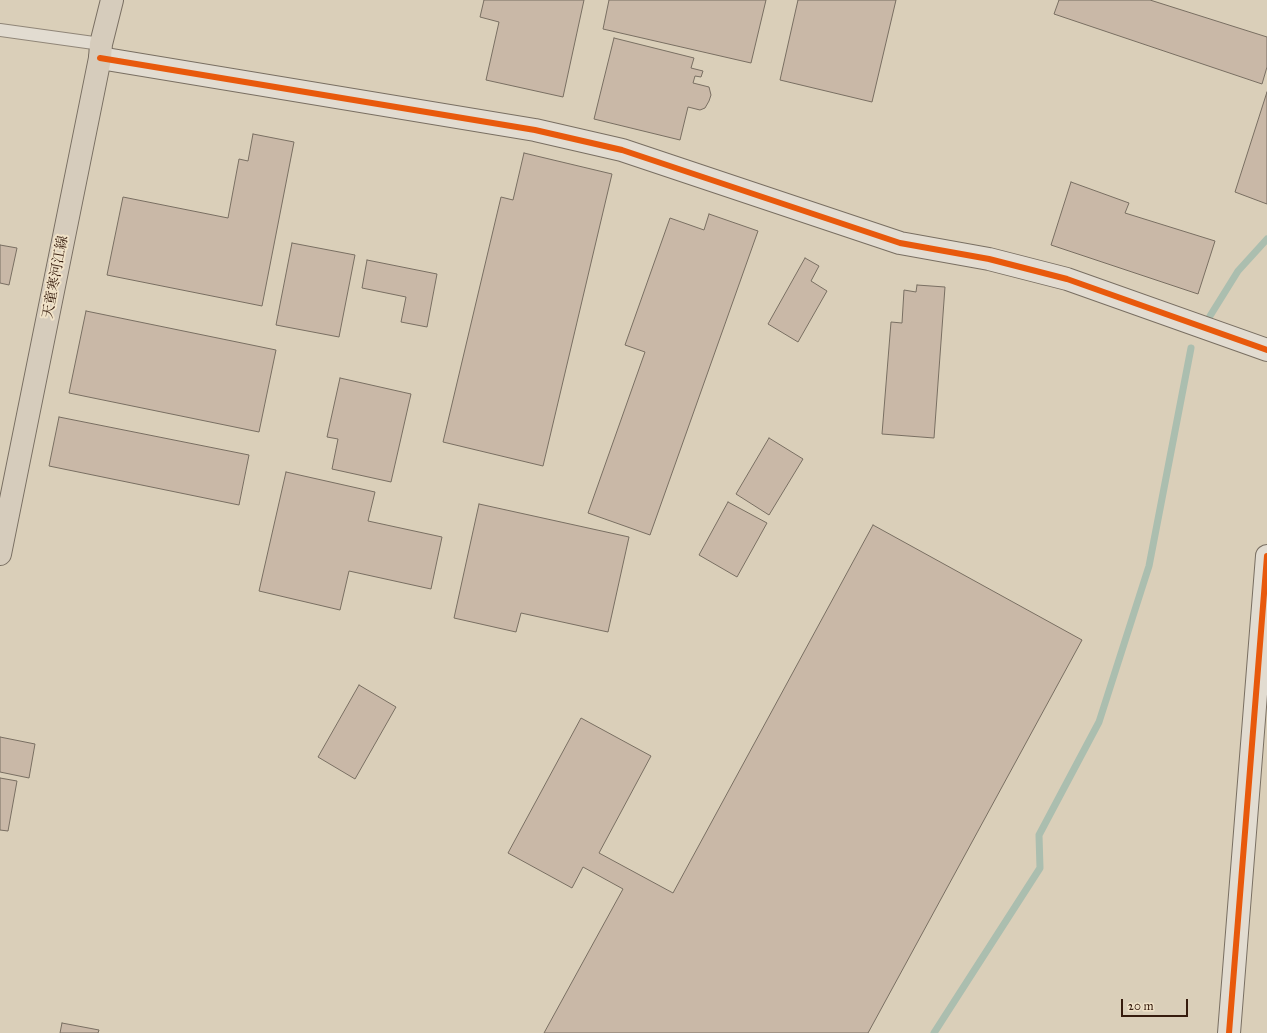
<!DOCTYPE html>
<html>
<head>
<meta charset="utf-8">
<style>
  body { margin:0 }
  #map { position:relative; width:1267px; height:1033px; overflow:hidden; background:#dacfb9; font-family:"IM FELL Great Primer",serif }
  canvas { display:block }
  .scale { position:absolute; left:1121px; top:999px; width:67px; height:18px; box-sizing:border-box; border:2px solid #361c0d; border-top:0; padding-left:5px; font-size:12px; line-height:14px; white-space:nowrap; color:#361c0d; -webkit-text-stroke:3px #f0e2c8; paint-order:stroke }
</style>
</head>
<body>
<div id="map">
<canvas width="1267" height="1033"></canvas>
<div class="scale">20 m</div>
</div>
<script>
const ctx = document.querySelector('canvas').getContext('2d');
ctx.lineJoin = 'round';
function shape(rows) {
  const path = new Path2D();
  for (const r of rows) {
    path.moveTo(r[0], r[1]);
    for (let i = 2; i < r.length; i += 2) path.lineTo(r[i], r[i + 1]);
  }
  return path;
}
function trace(path, color, width, dash) {
  ctx.strokeStyle = color;
  ctx.lineWidth = width;
  ctx.lineCap = dash ? 'butt' : 'round';
  ctx.setLineDash(dash || []);
  ctx.stroke(path);
}
function paint(path, color) {
  ctx.fillStyle = color;
  ctx.fill(path, 'evenodd');
}
function drawText(font, color, halo, rows, align = 'center') {
  ctx.font = font + ' "IM FELL Great Primer","Noto Serif JP",serif';
  ctx.lineWidth = 4;
  ctx.setLineDash([]);
  ctx.textBaseline = 'middle';
  ctx.strokeStyle = halo;
  ctx.fillStyle = color;
  for (const [text, x, y, turn = 0] of rows) {
    ctx.save();
    ctx.translate(x, y);
    ctx.rotate((+turn || 0) * Math.PI / 180);
    ctx.textAlign = isNaN(turn) ? turn : align;
    if (halo) ctx.strokeText(text, 0, 0);
    ctx.fillText(text, 0, 0);
    ctx.restore();
  }
}
const stream = shape([
  [1210,316,1238,271,1267,239],
  [934,1033,1040,868,1039,835,1099,722,1149,566,1191,348]
]);
const building = shape([
  [484,0,584,0,563,97,486,80,499,22,480,17,484,0],
  [609,0,766,0,751,63,603,29,609,0],
  [798,0,896,0,872,102,780,80,798,0],
  [1059,0,1150,0,1267,37,1267,67,1262,84,1054,14,1059,0],
  [614,38,694,58,691,68,703,71,701,77,695,76,693,83,709,87,711,95,709,101,705,108,700,110,688,107,680,140,594,119,614,38],
  [1267,92,1267,204,1235,192,1267,92],
  [253,134,294,142,262,306,107,275,123,197,228,218,239,159,248,161,253,134],
  [524,153,612,174,543,466,443,442,501,197,513,200,524,153],
  [1071,182,1129,203,1125,213,1215,241,1198,294,1051,245,1071,182],
  [709,214,758,231,650,535,588,513,645,352,625,345,670,218,704,230,709,214],
  [292,243,355,255,339,337,276,325,292,243],
  [0,245,17,248,9,285,0,283,0,245],
  [805,258,819,266,811,281,827,291,798,342,768,324,805,258],
  [367,260,437,274,427,327,401,322,406,297,362,288,367,260],
  [917,285,945,287,934,438,882,434,891,322,902,323,904,290,916,292,917,285],
  [86,311,276,350,259,432,69,393,86,311],
  [340,378,411,394,391,482,332,469,338,439,327,437,340,378],
  [59,417,249,455,239,505,49,466,59,417],
  [769,438,803,459,769,515,736,494,769,438],
  [286,472,375,492,368,521,442,537,431,589,349,571,340,610,259,591,286,472],
  [728,502,767,523,737,577,699,555,728,502],
  [479,504,629,537,608,632,521,613,516,632,454,618,479,504],
  [873,525,1082,640,868,1033,544,1033,623,889,583,867,572,888,508,853,581,718,651,756,599,853,673,893,873,525],
  [359,685,396,707,355,779,318,757,359,685],
  [0,737,35,744,29,778,0,772,0,737],
  [0,778,17,781,8,831,0,830,0,778],
  [62,1023,99,1030,98,1033,60,1033,62,1023]
]);
const lane = shape([
  [0,30,101,44]
]);
const secondary = shape([
  [100,58,535,130,622,150,900,243,989,259,1067,279,1267,350],
  [1229,1033,1267,556]
]);
const primary = shape([
  [0,554,100,58,101,44,112,0]
]);
const cycleway = shape([
  [100,58,535,130,622,150,900,243,989,259,1067,279,1267,350],
  [1229,1033,1267,556]
]);
const streetNames = [
  ["天童寒河江線",56,277,-79]
];
trace(stream, '#abbeaf', 7);
paint(building, '#c9b8a7');
trace(building, '#796f62', 1);
trace(lane, '#908678', 14);
trace(secondary, '#796f62', 24);
trace(primary, '#796f62', 24);
trace(lane, '#e2dcd1', 12);
trace(secondary, '#e2dcd1', 22);
trace(primary, '#d6ccbc', 22);
trace(cycleway, '#e8590c', 6);
drawText('14px', '#361c0d', '#f0e2c8', streetNames);
</script>
</body>
</html>
